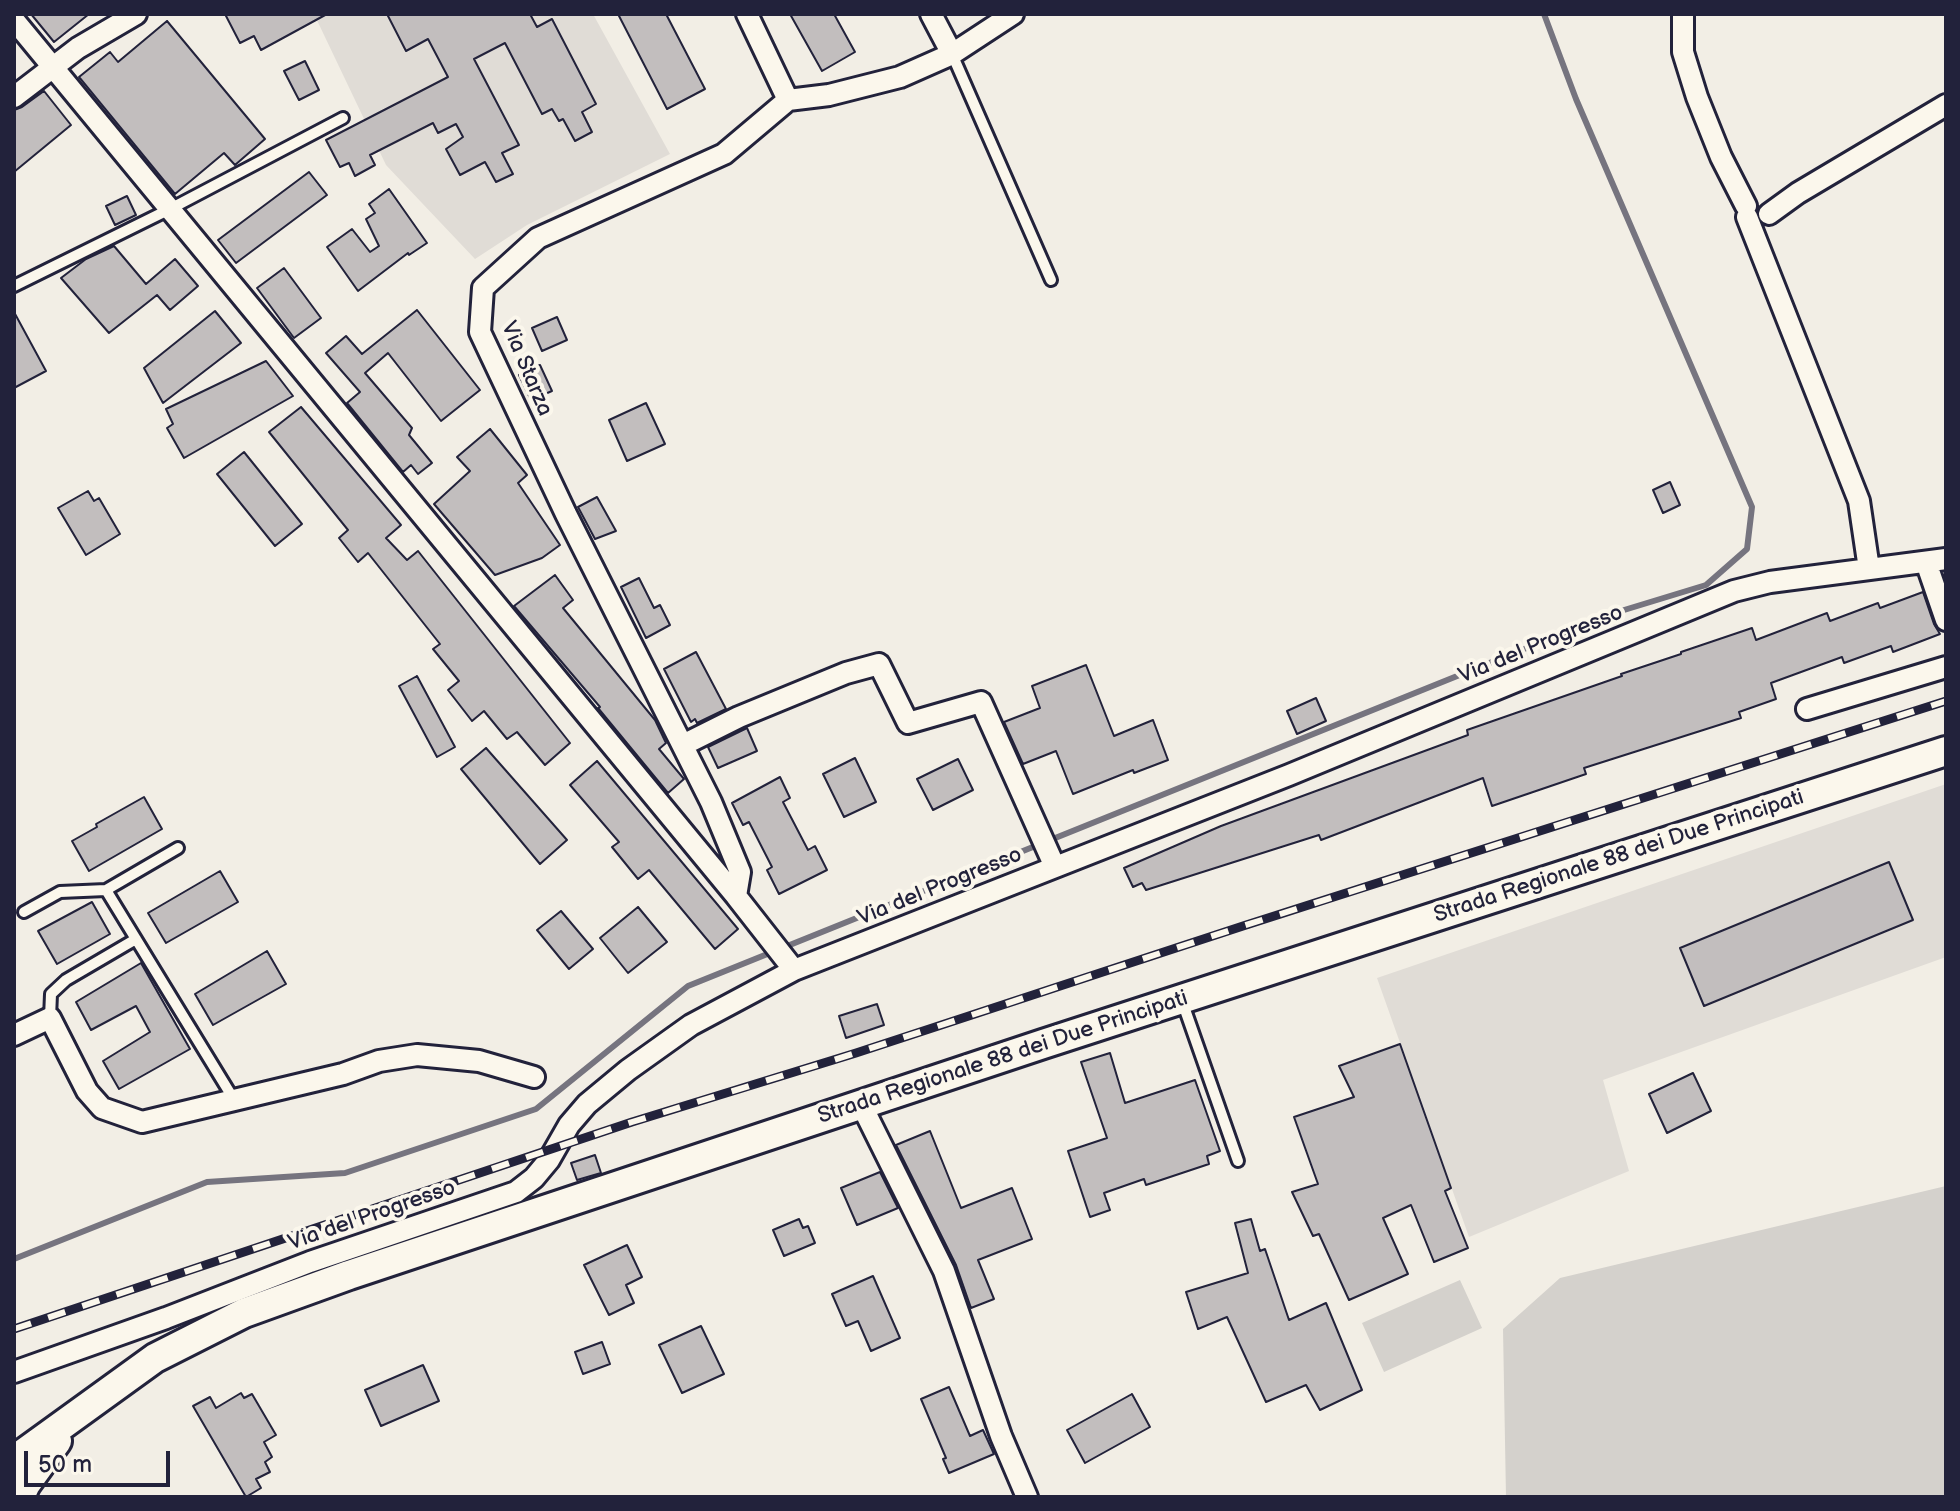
<!DOCTYPE html>
<html>
<head>
<meta charset="utf-8">
<style>
  body { margin:0 }
  #map { position:relative; width:1960px; height:1511px; overflow:hidden; background:#f2eee5; font-family:"Balsamiq Sans",sans-serif }
  canvas { display:block }
  .frame { position:absolute; inset:0; border:16px solid #22223b; pointer-events:none }
  .scale { position:absolute; left:24px; top:1451px; width:146px; height:36px; box-sizing:border-box; border:4px solid #22223b; border-top:0; padding-left:10px; font-size:24px; line-height:28px; white-space:nowrap; color:#22223b; -webkit-text-stroke:6px #fbf7ec; paint-order:stroke }
</style>
</head>
<body>
<div id="map">
<canvas width="1960" height="1511"></canvas>
<div class="frame"></div>
<div class="scale">50 m</div>
</div>
<script>
const ctx = document.querySelector('canvas').getContext('2d');
ctx.lineJoin = 'round';
function paint(path, color) {
  ctx.fillStyle = color;
  ctx.fill(path, 'evenodd');
}
function shape(rows) {
  const path = new Path2D();
  for (const r of rows) {
    path.moveTo(r[0], r[1]);
    for (let i = 2; i < r.length; i += 2) path.lineTo(r[i], r[i + 1]);
  }
  return path;
}
function trace(path, color, width, dash) {
  ctx.strokeStyle = color;
  ctx.lineWidth = width;
  ctx.lineCap = dash ? 'butt' : 'round';
  ctx.setLineDash(dash || []);
  ctx.stroke(path);
}
function drawText(font, color, halo, rows, align = 'center') {
  ctx.font = font + ' "Balsamiq Sans",sans-serif';
  ctx.lineWidth = 8;
  ctx.setLineDash([]);
  ctx.textBaseline = 'middle';
  ctx.strokeStyle = halo;
  ctx.fillStyle = color;
  for (const [text, x, y, turn = 0] of rows) {
    ctx.save();
    ctx.translate(x, y);
    ctx.rotate((+turn || 0) * Math.PI / 180);
    ctx.textAlign = isNaN(turn) ? turn : align;
    if (halo) ctx.strokeText(text, 0, 0);
    ctx.fillText(text, 0, 0);
    ctx.restore();
  }
}
const built = shape([
  [314,14,593,14,670,154,527,225,475,259,386,165],
  [1946,784,1946,957,1603,1080,1629,1171,1469,1237,1377,978]
]);
const green = shape([
  [1946,1186,1946,1497,1506,1497,1503,1329,1560,1278],
  [1460,1280,1482,1328,1384,1372,1362,1323]
]);
const stream = shape([
  [14,1259,207,1182,345,1173,536,1109,688,986,1611,614,1706,585,1747,549,1752,507,1576,99,1544,14]
]);
const building = shape([
  [31,14,89,14,54,42,31,14],
  [225,14,327,14,261,50,254,36,240,43,225,14],
  [387,14,530,14,537,27,552,19,596,104,582,112,592,132,575,141,563,119,559,121,552,109,542,114,505,43,474,59,519,145,502,153,513,174,496,182,485,162,460,175,446,149,463,137,456,124,438,133,433,123,370,155,375,165,355,176,349,163,340,167,326,140,448,77,428,39,406,51,387,14],
  [618,14,666,14,705,89,667,109,618,14],
  [790,14,834,14,855,52,822,71,790,14],
  [167,21,265,139,235,165,224,153,175,194,79,77,110,52,118,62,167,21],
  [305,61,319,90,299,100,284,71,305,61],
  [44,91,71,125,14,172,14,110,22,107,44,91],
  [309,172,327,195,236,263,218,240,309,172],
  [389,189,427,243,409,255,408,253,358,291,327,247,352,229,370,252,379,246,366,219,375,213,369,204,389,189],
  [127,196,136,215,115,225,106,206,127,196],
  [114,246,146,284,175,259,198,286,170,310,157,295,109,333,61,278,86,259,114,246],
  [284,268,321,318,294,338,257,288,284,268],
  [417,310,480,390,441,421,388,353,365,373,412,428,409,435,432,463,418,474,411,465,403,472,347,403,360,392,326,353,346,336,362,354,417,310],
  [215,311,241,343,163,403,144,368,215,311],
  [14,312,46,371,14,388,14,312],
  [557,317,567,340,542,351,532,328,557,317],
  [266,361,293,396,184,458,167,428,173,424,166,409,266,361],
  [540,365,552,391,531,400,519,375,540,365],
  [646,403,665,444,627,461,609,420,646,403],
  [301,407,401,525,386,538,407,560,418,551,570,743,545,765,517,732,507,739,484,711,472,721,448,690,459,681,433,649,440,644,368,553,358,562,339,538,348,530,269,432,301,407],
  [490,429,527,475,518,483,560,545,542,558,495,575,434,504,470,471,457,457,490,429],
  [244,452,302,524,275,546,217,474,244,452],
  [1670,482,1680,505,1663,513,1653,490,1670,482],
  [88,491,94,501,99,498,120,534,86,555,58,508,88,491],
  [597,497,616,531,595,539,578,507,597,497],
  [555,575,573,600,563,608,655,720,666,743,659,749,684,779,668,793,598,708,600,707,514,606,555,575],
  [639,578,654,608,660,605,670,625,646,638,621,587,639,578],
  [1923,592,1934,624,1940,634,1893,652,1891,646,1844,663,1842,657,1771,683,1776,699,1739,712,1741,718,1584,768,1586,774,1492,806,1483,778,1321,840,1319,835,1146,890,1142,883,1133,887,1124,868,1221,826,1468,735,1467,730,1622,676,1621,674,1681,654,1681,652,1752,628,1756,640,1827,613,1830,621,1878,603,1880,608,1923,592],
  [696,652,726,709,697,723,695,719,691,722,664,669,696,652],
  [1086,665,1114,736,1153,720,1168,760,1134,773,1133,770,1073,794,1056,751,1023,764,1004,722,1040,708,1032,686,1086,665],
  [417,676,455,747,437,757,399,686,417,676],
  [1316,698,1326,721,1297,734,1287,711,1316,698],
  [747,728,757,751,718,768,708,747,747,728],
  [486,748,567,840,540,864,461,769,486,748],
  [855,758,876,802,844,817,823,774,855,758],
  [958,759,973,790,933,810,917,779,958,759],
  [597,761,738,929,715,949,649,870,638,879,612,847,619,842,570,785,597,761],
  [780,777,790,798,783,802,808,850,815,846,827,870,779,894,767,870,772,867,749,822,743,825,732,803,780,777],
  [144,797,162,829,89,871,72,841,97,827,96,824,144,797],
  [1889,862,1913,920,1704,1006,1680,948,1889,862],
  [220,871,238,902,166,943,148,913,220,871],
  [92,902,110,934,57,964,38,931,92,902],
  [638,907,667,942,628,973,600,938,638,907],
  [561,911,593,949,569,969,537,930,561,911],
  [267,951,286,984,213,1025,195,994,267,951],
  [141,963,190,1049,119,1089,103,1061,150,1032,136,1006,91,1030,76,1002,141,963],
  [877,1004,884,1025,846,1038,839,1016,877,1004],
  [1400,1044,1451,1188,1445,1191,1468,1248,1434,1262,1411,1205,1383,1218,1408,1274,1349,1300,1319,1234,1313,1236,1292,1192,1318,1184,1294,1117,1354,1097,1339,1066,1400,1044],
  [1110,1053,1125,1103,1195,1080,1220,1151,1207,1156,1209,1164,1146,1185,1144,1179,1104,1193,1110,1210,1090,1217,1068,1151,1107,1138,1081,1062,1110,1053],
  [1693,1073,1711,1111,1667,1133,1649,1094,1693,1073],
  [930,1131,961,1208,1012,1188,1032,1239,978,1260,994,1299,971,1308,956,1265,896,1145,930,1131],
  [595,1155,601,1173,577,1180,571,1163,595,1155],
  [880,1172,898,1208,857,1225,841,1188,880,1172],
  [799,1219,803,1228,808,1226,815,1243,784,1256,773,1230,799,1219],
  [1251,1219,1260,1251,1265,1249,1289,1320,1326,1303,1362,1390,1320,1410,1306,1385,1266,1402,1227,1317,1198,1329,1186,1292,1248,1273,1235,1223,1251,1219],
  [627,1245,642,1277,626,1285,634,1303,609,1315,584,1265,627,1245],
  [873,1276,900,1338,871,1351,858,1321,846,1326,832,1294,873,1276],
  [701,1326,724,1374,682,1393,659,1345,701,1326],
  [602,1342,610,1364,583,1374,575,1352,602,1342],
  [423,1365,439,1401,381,1426,365,1390,423,1365],
  [949,1387,970,1436,983,1430,994,1454,949,1473,943,1459,946,1458,921,1399,949,1387],
  [241,1393,244,1398,252,1394,276,1435,264,1442,272,1457,265,1462,270,1472,256,1479,261,1488,246,1497,193,1406,210,1397,216,1408,241,1393],
  [1132,1394,1150,1427,1085,1463,1067,1430,1132,1394]
]);
const lane = shape([
  [952,54,1051,280],
  [14,286,170,209,343,118],
  [106,890,233,1098],
  [24,912,60,892,106,890,178,848],
  [1182,1001,1238,1161],
  [50,1018,51,994,66,980,136,939]
]);
const street = shape([
  [747,14,788,100],
  [931,14,952,54],
  [1683,14,1683,52,1697,97,1721,157,1746,206],
  [14,20,736,896,794,970],
  [14,97,78,48,136,14],
  [788,100,829,95,900,77,952,54,1013,14],
  [1769,214,1798,193,1946,105],
  [1747,217,1859,501,1869,569],
  [1926,562,1946,620],
  [1807,709,1946,667],
  [683,745,739,717,846,673,879,664,908,723,981,702,1055,867],
  [736,896,740,872,711,802,566,514,480,332,483,288,538,238,724,154,788,100],
  [14,1035,50,1018,87,1091,102,1108,142,1122,343,1074,379,1061,417,1055,479,1061,534,1077],
  [861,1104,944,1271,1001,1436,1027,1497],
  [14,1372,166,1318,310,1262,516,1192,534,1178,549,1160,569,1125,587,1104,628,1070,691,1025,794,970,1289,775,1734,591,1770,582,1946,559]
]);
const secondary = shape([
  [14,1460,155,1358,244,1313,349,1275,1043,1044,1946,751],
  [20,1497,26,1484,57,1441]
]);
const rail = shape([
  [14,1329,632,1122,856,1053,1243,926,1946,701]
]);
const streetNames = [
  ["Via Starza",526,369,67],
  ["Via del Progresso",1541,645,-22],
  ["Strada Regionale 88 dei Due Principati",1619,857,-18],
  ["Via del Progresso",940,887,-22],
  ["Strada Regionale 88 dei Due Principati",1003,1058,-18],
  ["Via del Progresso",372,1216,-19]
];
paint(built, '#e0dcd6');
paint(green, '#d4d1cc');
trace(stream, '#76747f', 6);
paint(building, '#c2bebe');
trace(building, '#22223b', 2);
trace(lane, '#22223b', 16);
trace(street, '#22223b', 26);
trace(secondary, '#22223b', 34);
trace(lane, '#fbf7ec', 10);
trace(street, '#fbf7ec', 20);
trace(secondary, '#fbf7ec', 28);
trace(rail, '#22223b', 9);
trace(rail, '#fbf7ec', 6, [18]);
drawText('22px', '#22223b', '#fbf7ec', streetNames);
</script>
</body>
</html>
